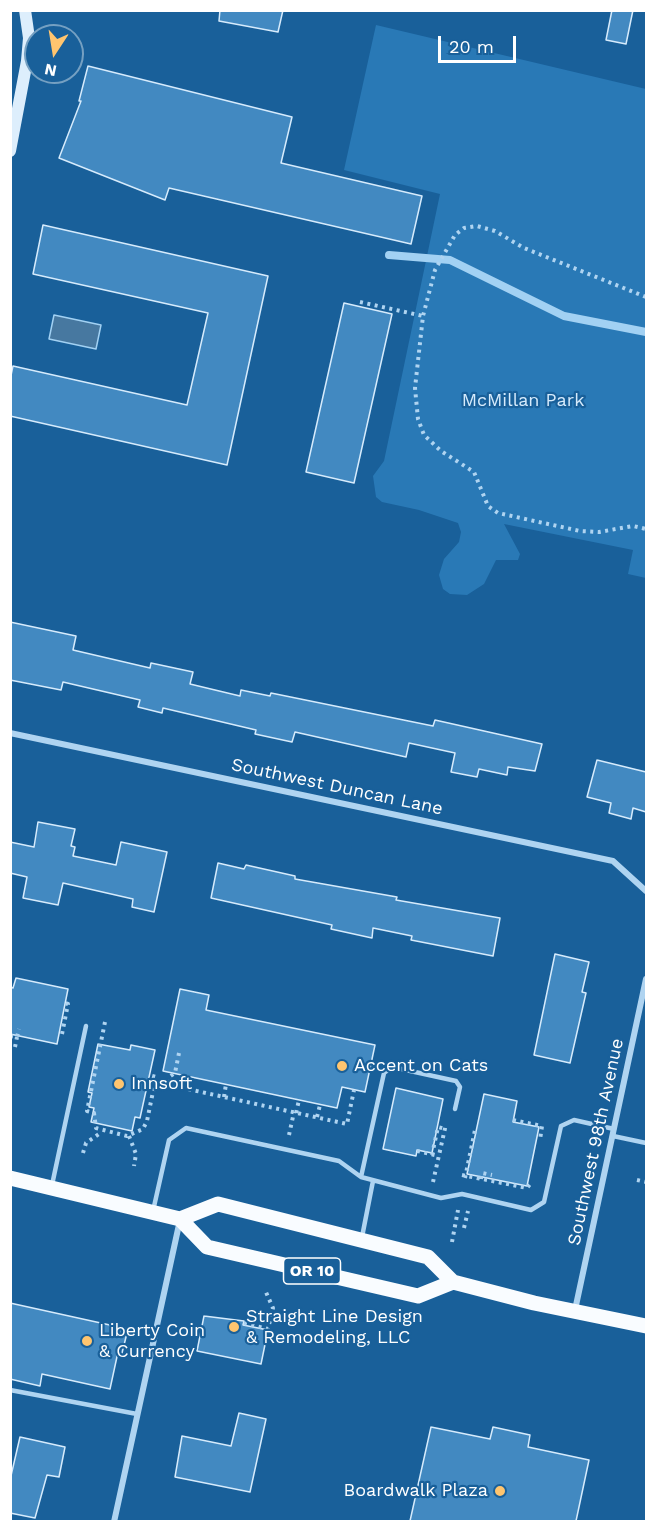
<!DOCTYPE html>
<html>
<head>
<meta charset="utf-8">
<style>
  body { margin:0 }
  #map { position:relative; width:657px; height:1532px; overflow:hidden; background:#19609a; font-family:"Work Sans",sans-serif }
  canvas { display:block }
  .frame { position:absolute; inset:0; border:12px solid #fff; pointer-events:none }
  .north { position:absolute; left:24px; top:24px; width:60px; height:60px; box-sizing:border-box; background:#19609a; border:2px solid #75a0c2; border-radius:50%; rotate:192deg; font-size:16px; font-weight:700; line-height:24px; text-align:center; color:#fff }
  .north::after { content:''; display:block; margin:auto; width:21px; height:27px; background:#ffc56f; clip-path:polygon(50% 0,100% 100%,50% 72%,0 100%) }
  .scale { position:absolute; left:438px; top:36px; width:78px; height:27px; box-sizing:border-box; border:3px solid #fff; border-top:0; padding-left:8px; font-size:18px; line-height:21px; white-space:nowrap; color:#fff; -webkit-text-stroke:4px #19609a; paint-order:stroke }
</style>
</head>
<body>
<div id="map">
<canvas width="657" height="1532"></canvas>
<div class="frame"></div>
<div class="north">N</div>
<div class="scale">20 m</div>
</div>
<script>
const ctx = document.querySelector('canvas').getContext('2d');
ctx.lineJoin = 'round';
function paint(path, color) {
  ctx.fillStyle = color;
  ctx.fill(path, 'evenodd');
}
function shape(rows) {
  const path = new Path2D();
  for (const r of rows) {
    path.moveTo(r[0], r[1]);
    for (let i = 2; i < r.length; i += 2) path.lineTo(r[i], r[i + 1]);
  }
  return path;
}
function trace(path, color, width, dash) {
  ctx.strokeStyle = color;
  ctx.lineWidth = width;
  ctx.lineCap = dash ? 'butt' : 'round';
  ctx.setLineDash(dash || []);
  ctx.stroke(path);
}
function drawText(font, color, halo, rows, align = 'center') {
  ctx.font = font + ' "Work Sans",sans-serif';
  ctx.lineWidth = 4.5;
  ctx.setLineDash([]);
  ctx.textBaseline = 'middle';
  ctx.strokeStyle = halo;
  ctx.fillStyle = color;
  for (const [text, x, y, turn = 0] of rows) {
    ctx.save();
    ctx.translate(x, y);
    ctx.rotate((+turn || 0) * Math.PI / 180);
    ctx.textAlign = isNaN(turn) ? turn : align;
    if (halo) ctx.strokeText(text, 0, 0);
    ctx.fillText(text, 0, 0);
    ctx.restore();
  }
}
const green = shape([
  [376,25,646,89,646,578,628,574,633,550,504,524,520,554,518,560,496,560,484,584,467,595,450,594,443,589,439,575,444,559,459,542,461,532,458,523,419,510,382,502,376,497,373,476,384,461,440,194,344,170]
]);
const water = shape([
  [54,315,101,325,96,349,49,339,54,315]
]);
const stream = shape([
  [389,255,450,260,564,316,646,332]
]);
const building = shape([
  [220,10,283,10,278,32,219,21,220,10],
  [612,10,633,10,626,44,606,40,612,10],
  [88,66,292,117,281,163,422,196,411,244,169,188,165,200,59,158,81,101,79,101,88,66],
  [43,225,268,276,227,465,10,416,10,380,13,366,187,405,208,313,33,274,43,225],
  [344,303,392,314,354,483,306,472,344,303],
  [10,622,76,636,73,650,150,668,151,663,193,672,190,684,240,696,241,690,270,696,271,693,433,726,435,720,542,744,535,771,508,767,507,775,479,769,477,777,451,772,455,753,409,743,406,757,295,732,292,742,255,734,256,730,163,708,162,713,138,707,140,700,63,682,61,690,10,680,10,622],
  [597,760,646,772,646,812,633,808,631,819,609,813,611,803,587,797,597,760],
  [38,822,75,829,71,846,75,847,73,856,116,865,121,842,167,852,154,912,132,907,133,899,63,883,58,905,23,898,27,877,10,873,10,842,34,847,38,822],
  [218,863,244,869,246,865,295,876,295,879,397,897,396,900,500,918,493,956,411,940,412,936,373,928,372,938,331,929,332,925,211,898,218,863],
  [555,954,589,962,582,992,586,993,570,1063,534,1055,555,954],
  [16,978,68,989,57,1044,10,1034,10,987,13,988,16,978],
  [180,989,209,995,206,1010,375,1045,365,1092,342,1087,337,1108,163,1071,180,989],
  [98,1044,130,1050,131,1045,155,1050,140,1118,135,1117,132,1131,91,1122,94,1108,89,1107,92,1093,88,1092,98,1044],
  [396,1088,443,1099,432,1153,417,1150,416,1156,383,1149,396,1088],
  [484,1094,517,1101,513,1122,539,1127,527,1186,467,1174,484,1094],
  [10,1303,128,1329,122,1353,118,1352,110,1389,42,1374,40,1386,10,1379,10,1303],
  [204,1316,244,1321,243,1325,268,1330,261,1364,197,1351,204,1316],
  [239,1413,266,1419,250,1492,175,1477,182,1436,231,1446,239,1413],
  [431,1427,490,1439,493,1427,530,1435,528,1447,589,1460,576,1521,410,1521,431,1427],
  [20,1437,65,1447,59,1477,47,1475,35,1518,10,1513,10,1480,20,1437]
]);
const path = shape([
  [646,297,524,248,495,231,477,226,464,228,455,235,435,270,423,316,415,388,418,419,424,435,441,451,474,472,488,506,498,513,580,531,599,532,633,526,646,529],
  [360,302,423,316],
  [105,1022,87,1111,94,1113,96,1128,127,1136,143,1129,147,1121,156,1077,149,1075],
  [62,1034,68,1004,65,1003],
  [10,1036,17,1037,19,1029],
  [15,1047,17,1037],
  [179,1053,175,1073,169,1077,174,1086,347,1124,354,1090],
  [224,1097,226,1084],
  [296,1113,299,1100],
  [317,1117,320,1105],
  [513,1120,542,1126,540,1140],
  [289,1135,294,1112],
  [129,1136,136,1154,134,1166],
  [417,1151,439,1156],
  [83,1153,86,1143,102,1132],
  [432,1155,438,1127,445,1129],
  [462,1175,527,1188,531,1183],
  [465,1178,475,1130],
  [481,1179,482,1173,492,1175],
  [637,1180,646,1182],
  [433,1182,446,1124],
  [464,1228,468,1211],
  [452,1242,458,1210],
  [244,1323,268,1329,273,1308,265,1290]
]);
const lane = shape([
  [613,1136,646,1143],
  [361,1177,384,1073,392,1067,456,1081,460,1087,455,1109],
  [52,1185,86,1026],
  [153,1211,169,1140,186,1128,339,1161,361,1177,441,1198,462,1194,531,1210,544,1202,561,1126,574,1120,614,1129],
  [362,1237,373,1181],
  [10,1390,137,1414]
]);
const street = shape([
  [10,733,613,861,646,891],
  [575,1310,646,979],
  [114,1522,180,1220]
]);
const secondary = shape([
  [10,151,27,61,29,38,25,10]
]);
const primary = shape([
  [10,1178,180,1219,207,1247,418,1296,453,1282],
  [180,1219,218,1204,428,1257,453,1282,534,1303,646,1326]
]);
const markers = [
  [342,1066,6,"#ffc56f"],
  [119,1084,6,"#ffc56f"],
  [234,1327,6,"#ffc56f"],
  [87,1341,6,"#ffc56f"],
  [500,1491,6,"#ffc56f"]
];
const shields = [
  [312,1271,57]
];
const shieldNames = [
  ["OR 10",312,1271]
];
const parkNames = [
  ["McMillan Park",523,401]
];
const streetNames = [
  ["Southwest Duncan Lane",337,787,12],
  ["Southwest 98th Avenue",596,1142,-78]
];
const poiNames = [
  ["Accent on Cats",354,1066],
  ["Innsoft",131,1084],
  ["Straight Line Design",246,1317],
  ["& Remodeling, LLC",246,1338],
  ["Liberty Coin",99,1331],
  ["& Currency",99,1352],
  ["Boardwalk Plaza",488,1491,"right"]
];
paint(green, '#2979b6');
paint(water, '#4778a0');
trace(water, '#a2d1f3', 1.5);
trace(stream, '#a2d1f3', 8);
paint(building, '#4289c1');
trace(building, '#d6ebfc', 1.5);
trace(path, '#afd4f1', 4, [3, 4.5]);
trace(lane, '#afd4f1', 4.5);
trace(street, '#afd4f1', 6);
trace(secondary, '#ddeefc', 12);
trace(primary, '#f9fcff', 15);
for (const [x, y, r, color] of markers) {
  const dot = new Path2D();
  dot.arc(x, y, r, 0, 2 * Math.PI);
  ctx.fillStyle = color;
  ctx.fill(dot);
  trace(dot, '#19609a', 2);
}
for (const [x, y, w] of shields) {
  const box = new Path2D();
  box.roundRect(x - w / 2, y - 13, w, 26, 4.5);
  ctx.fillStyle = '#19609a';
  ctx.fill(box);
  trace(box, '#fff', 1.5);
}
drawText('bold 16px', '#fff', null, shieldNames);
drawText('18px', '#d6ebfc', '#19609a', parkNames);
drawText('18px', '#fff', '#19609a', streetNames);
drawText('18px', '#fff', '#19609a', poiNames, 'left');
</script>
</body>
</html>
